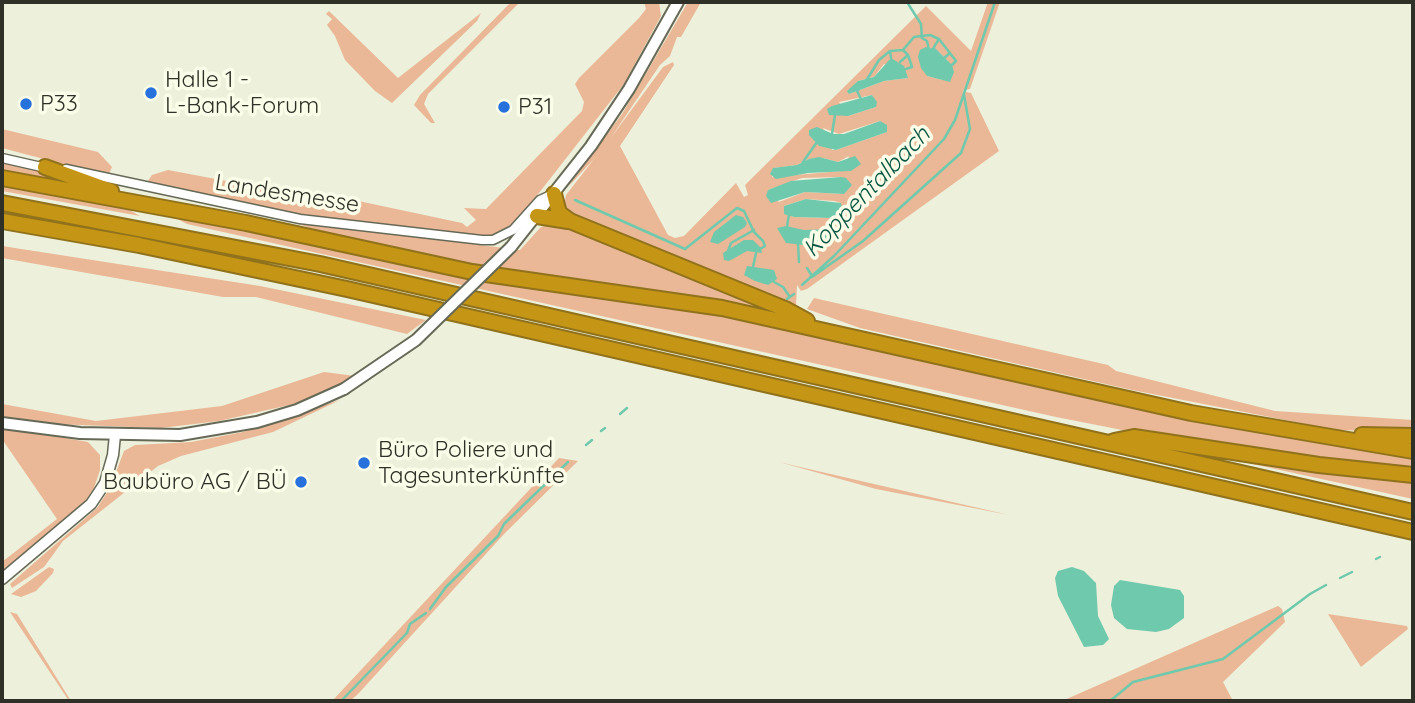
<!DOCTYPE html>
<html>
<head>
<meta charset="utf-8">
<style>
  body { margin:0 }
  #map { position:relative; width:1415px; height:703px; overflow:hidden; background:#edf0db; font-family:Quicksand,sans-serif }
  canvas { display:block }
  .frame { position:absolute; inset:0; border:4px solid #2f3028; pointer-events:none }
</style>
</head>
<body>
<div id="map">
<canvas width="1415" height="703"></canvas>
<div class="frame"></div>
</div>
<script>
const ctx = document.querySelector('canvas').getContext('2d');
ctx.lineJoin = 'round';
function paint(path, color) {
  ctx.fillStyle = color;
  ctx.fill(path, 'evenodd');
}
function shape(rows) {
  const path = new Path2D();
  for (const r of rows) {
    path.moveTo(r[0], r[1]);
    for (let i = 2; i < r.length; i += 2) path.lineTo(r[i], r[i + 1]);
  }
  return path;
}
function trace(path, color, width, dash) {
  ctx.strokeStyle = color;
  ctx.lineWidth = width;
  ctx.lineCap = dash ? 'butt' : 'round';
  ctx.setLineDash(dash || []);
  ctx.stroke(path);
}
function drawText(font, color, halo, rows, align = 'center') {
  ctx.font = font + ' Quicksand,sans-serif';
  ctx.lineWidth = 7;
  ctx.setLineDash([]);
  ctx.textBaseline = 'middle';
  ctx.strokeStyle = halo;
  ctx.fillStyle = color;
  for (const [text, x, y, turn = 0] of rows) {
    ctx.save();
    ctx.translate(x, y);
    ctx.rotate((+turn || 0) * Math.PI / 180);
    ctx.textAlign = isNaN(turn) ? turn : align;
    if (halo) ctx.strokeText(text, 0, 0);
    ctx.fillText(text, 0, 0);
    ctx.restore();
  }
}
const green = shape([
  [511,2,520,2,428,94,424,104,435,123,431,123,414,105,420,95],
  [644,2,659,2,661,16,624,84,514,225,489,237,299,215,145,185,152,175,168,170,306,196,316,192,462,223,467,227,476,220,464,208,486,209,582,111,584,102,575,84,579,78,639,18,646,9],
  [688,2,701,2,681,37,677,37,670,56,660,65,610,139,663,67,673,62,674,65,620,146,668,235,675,238,684,236,736,183,744,197,748,195,745,185,926,6,971,51,988,2,1000,2,970,89,962,91,971,93,999,151,807,289,801,291,797,285,796,306,568,213,564,206,566,195,594,159,567,188,622,114],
  [929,50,939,52,949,62,943,80,927,76],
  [884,64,908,78,884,81,849,94,858,81,874,77],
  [872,95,876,107,848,116,839,102],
  [880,121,887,132,836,150,832,150,823,128,839,134],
  [849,156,842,171,772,177,774,168,797,165,809,159,823,158,838,162],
  [841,177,844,194,805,192,779,202,768,190,802,178],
  [806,199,834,201,841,203,830,218,793,217,784,206],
  [329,11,398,78,481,13,477,21,392,103,375,91,345,60,335,36,327,25,332,19,326,14],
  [2,129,98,152,112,167,108,176,2,148],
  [2,163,23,166,90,187,2,172],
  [2,183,119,204,140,216,2,191],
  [162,211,467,277,757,320,1188,418,1413,458,1413,470,1173,440,1056,417,187,224],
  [289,221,520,250,541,227,553,223,777,311,518,275,344,239],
  [2,246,260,286,426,320,407,334,256,297,223,297,2,258],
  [814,298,1108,365,1116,371,1275,411,1413,420,1413,432,1336,430,1132,390,860,328,807,309],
  [324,372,355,376,307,401,219,421,161,428,52,424,2,416,2,404,96,421,222,406],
  [340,400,273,432,181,456,158,466,63,541,44,567,12,588,10,584,97,508,110,488,124,451,135,445,191,442,243,432],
  [2,427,88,442,100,455,100,470,94,488,81,508,2,571,2,562,57,519,2,439],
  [559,458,578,461,505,533,358,694,350,701,332,701],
  [1248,461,1413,481,1413,499,1248,463],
  [779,462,800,467,1009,515,876,489],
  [49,567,54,569,53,573,36,591,21,597,11,594],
  [1278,606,1282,609,1285,622,1223,682,1233,701,1062,701],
  [10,612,17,614,71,701,69,701],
  [1328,614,1407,626,1408,629,1361,667]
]);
const water = shape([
  [926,47,929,49,934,47,952,65,954,72,950,82,927,76,921,68,918,57,920,50],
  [891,58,904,66,908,78,884,81,849,94,847,91,858,81,874,77],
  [872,95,877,102,876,107,848,116,829,115,827,109,832,106],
  [880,121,887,125,887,132,836,150,819,146,809,135,809,130,817,127,833,134,844,134],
  [855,156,861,164,851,171,808,173,776,179,770,174,773,168,797,165,809,159,819,157,838,162],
  [841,177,846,178,852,185,844,194,805,192,771,203,766,196,768,190,791,181],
  [806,199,841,203,844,215,832,218,794,217,784,214,784,206],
  [736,215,743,217,747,223,745,227,718,244,710,242,714,232],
  [786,226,804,230,830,229,835,232,835,238,812,246,786,243,777,228],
  [744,240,753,240,761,248,762,253,747,251,729,261,724,260,723,253],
  [747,266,774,270,777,279,768,285,755,281,744,275],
  [1072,567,1084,571,1096,583,1098,616,1109,639,1103,645,1084,647,1058,596,1055,578,1058,571],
  [1120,580,1180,590,1184,596,1184,618,1169,629,1156,632,1127,629,1114,618,1111,605,1114,586]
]);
const stream = shape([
  [907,2,921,24,922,38,927,41,929,50],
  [934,47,939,39],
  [890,51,891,58],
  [943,59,950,53],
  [900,62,908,55,903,50],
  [906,69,912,67,908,55],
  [866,81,879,60,890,51,903,50,914,37,930,35,939,39,956,61,952,65],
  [859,89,857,91,862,101],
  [832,134,835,115],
  [803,162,817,142],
  [575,200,685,249,737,208,744,211,754,232,763,241,765,246,760,249],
  [787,227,789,214],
  [798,244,799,262],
  [728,251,731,243,754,230],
  [753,267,756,253],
  [807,268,812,276],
  [812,277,863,241,961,153,970,129,964,95],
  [774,282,783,287,790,297],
  [802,285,834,256,944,139,955,120,995,2],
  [787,299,794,294],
  [620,414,627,408],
  [601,431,605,428],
  [586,445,592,440],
  [1376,559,1380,557],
  [1340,578,1352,572],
  [430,609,446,587,498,536,504,524,568,462],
  [341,701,407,633,410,624,426,613],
  [1110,701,1133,682,1223,659,1310,594,1326,585]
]);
const minor = shape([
  [2,158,46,168],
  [66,169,300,219,482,240,493,240,513,230,540,200,551,195]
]);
const tertiary = shape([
  [2,579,91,504,105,483,113,455,115,435]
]);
const secondary = shape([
  [511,247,591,146,629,89,678,2],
  [2,423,80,433,180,435,257,422,297,410,344,389]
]);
const motorway = shape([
  [45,167,111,191],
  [2,178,246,223,472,272,722,308,1191,413,1413,451],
  [554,194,559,213,570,221,785,309,807,321],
  [2,203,320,264,1413,512],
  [537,216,568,221],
  [2,221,139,245,347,289,1413,532],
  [1362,435,1413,436],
  [1114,441,1134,437,1319,465,1413,475]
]);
const secondaryBridge = shape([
  [344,389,416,340,511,247]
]);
const markers = [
  [151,93,7,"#2771dd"],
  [26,104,7,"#2771dd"],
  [504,107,7,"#2771dd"],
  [364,463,7,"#2771dd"],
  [301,482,7,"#2771dd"]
];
const poiNames = [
  ["Halle 1 -",165,80],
  ["L-Bank-Forum",165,106],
  ["P33",40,104],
  ["P31",518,107],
  ["Büro Poliere und",378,450],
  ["Tagesunterkünfte",378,476],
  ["Baubüro AG / BÜ",287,482,"right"]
];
const streetNames = [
  ["Landesmesse",287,194,9]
];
const waterNames = [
  ["Koppentalbach",867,192,-46]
];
paint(green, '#eab896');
paint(water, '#6fc9ad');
trace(stream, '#6fc9ad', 2.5);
trace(minor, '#666956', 11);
trace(tertiary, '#666956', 13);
trace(secondary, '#666956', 14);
trace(motorway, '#90721c', 18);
trace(minor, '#fff', 8);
trace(tertiary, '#fff', 10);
trace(secondary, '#fff', 10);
trace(motorway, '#c59515', 14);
trace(secondaryBridge, '#666956', 14, []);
trace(secondaryBridge, '#fff', 10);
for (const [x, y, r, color] of markers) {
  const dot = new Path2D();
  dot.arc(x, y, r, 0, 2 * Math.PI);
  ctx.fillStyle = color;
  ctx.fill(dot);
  trace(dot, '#fafde8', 2.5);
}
drawText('23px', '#2f3028', '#fafde8', poiNames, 'left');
drawText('23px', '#2f3028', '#fafde8', streetNames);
drawText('italic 24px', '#075643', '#fafde8', waterNames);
</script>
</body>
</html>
